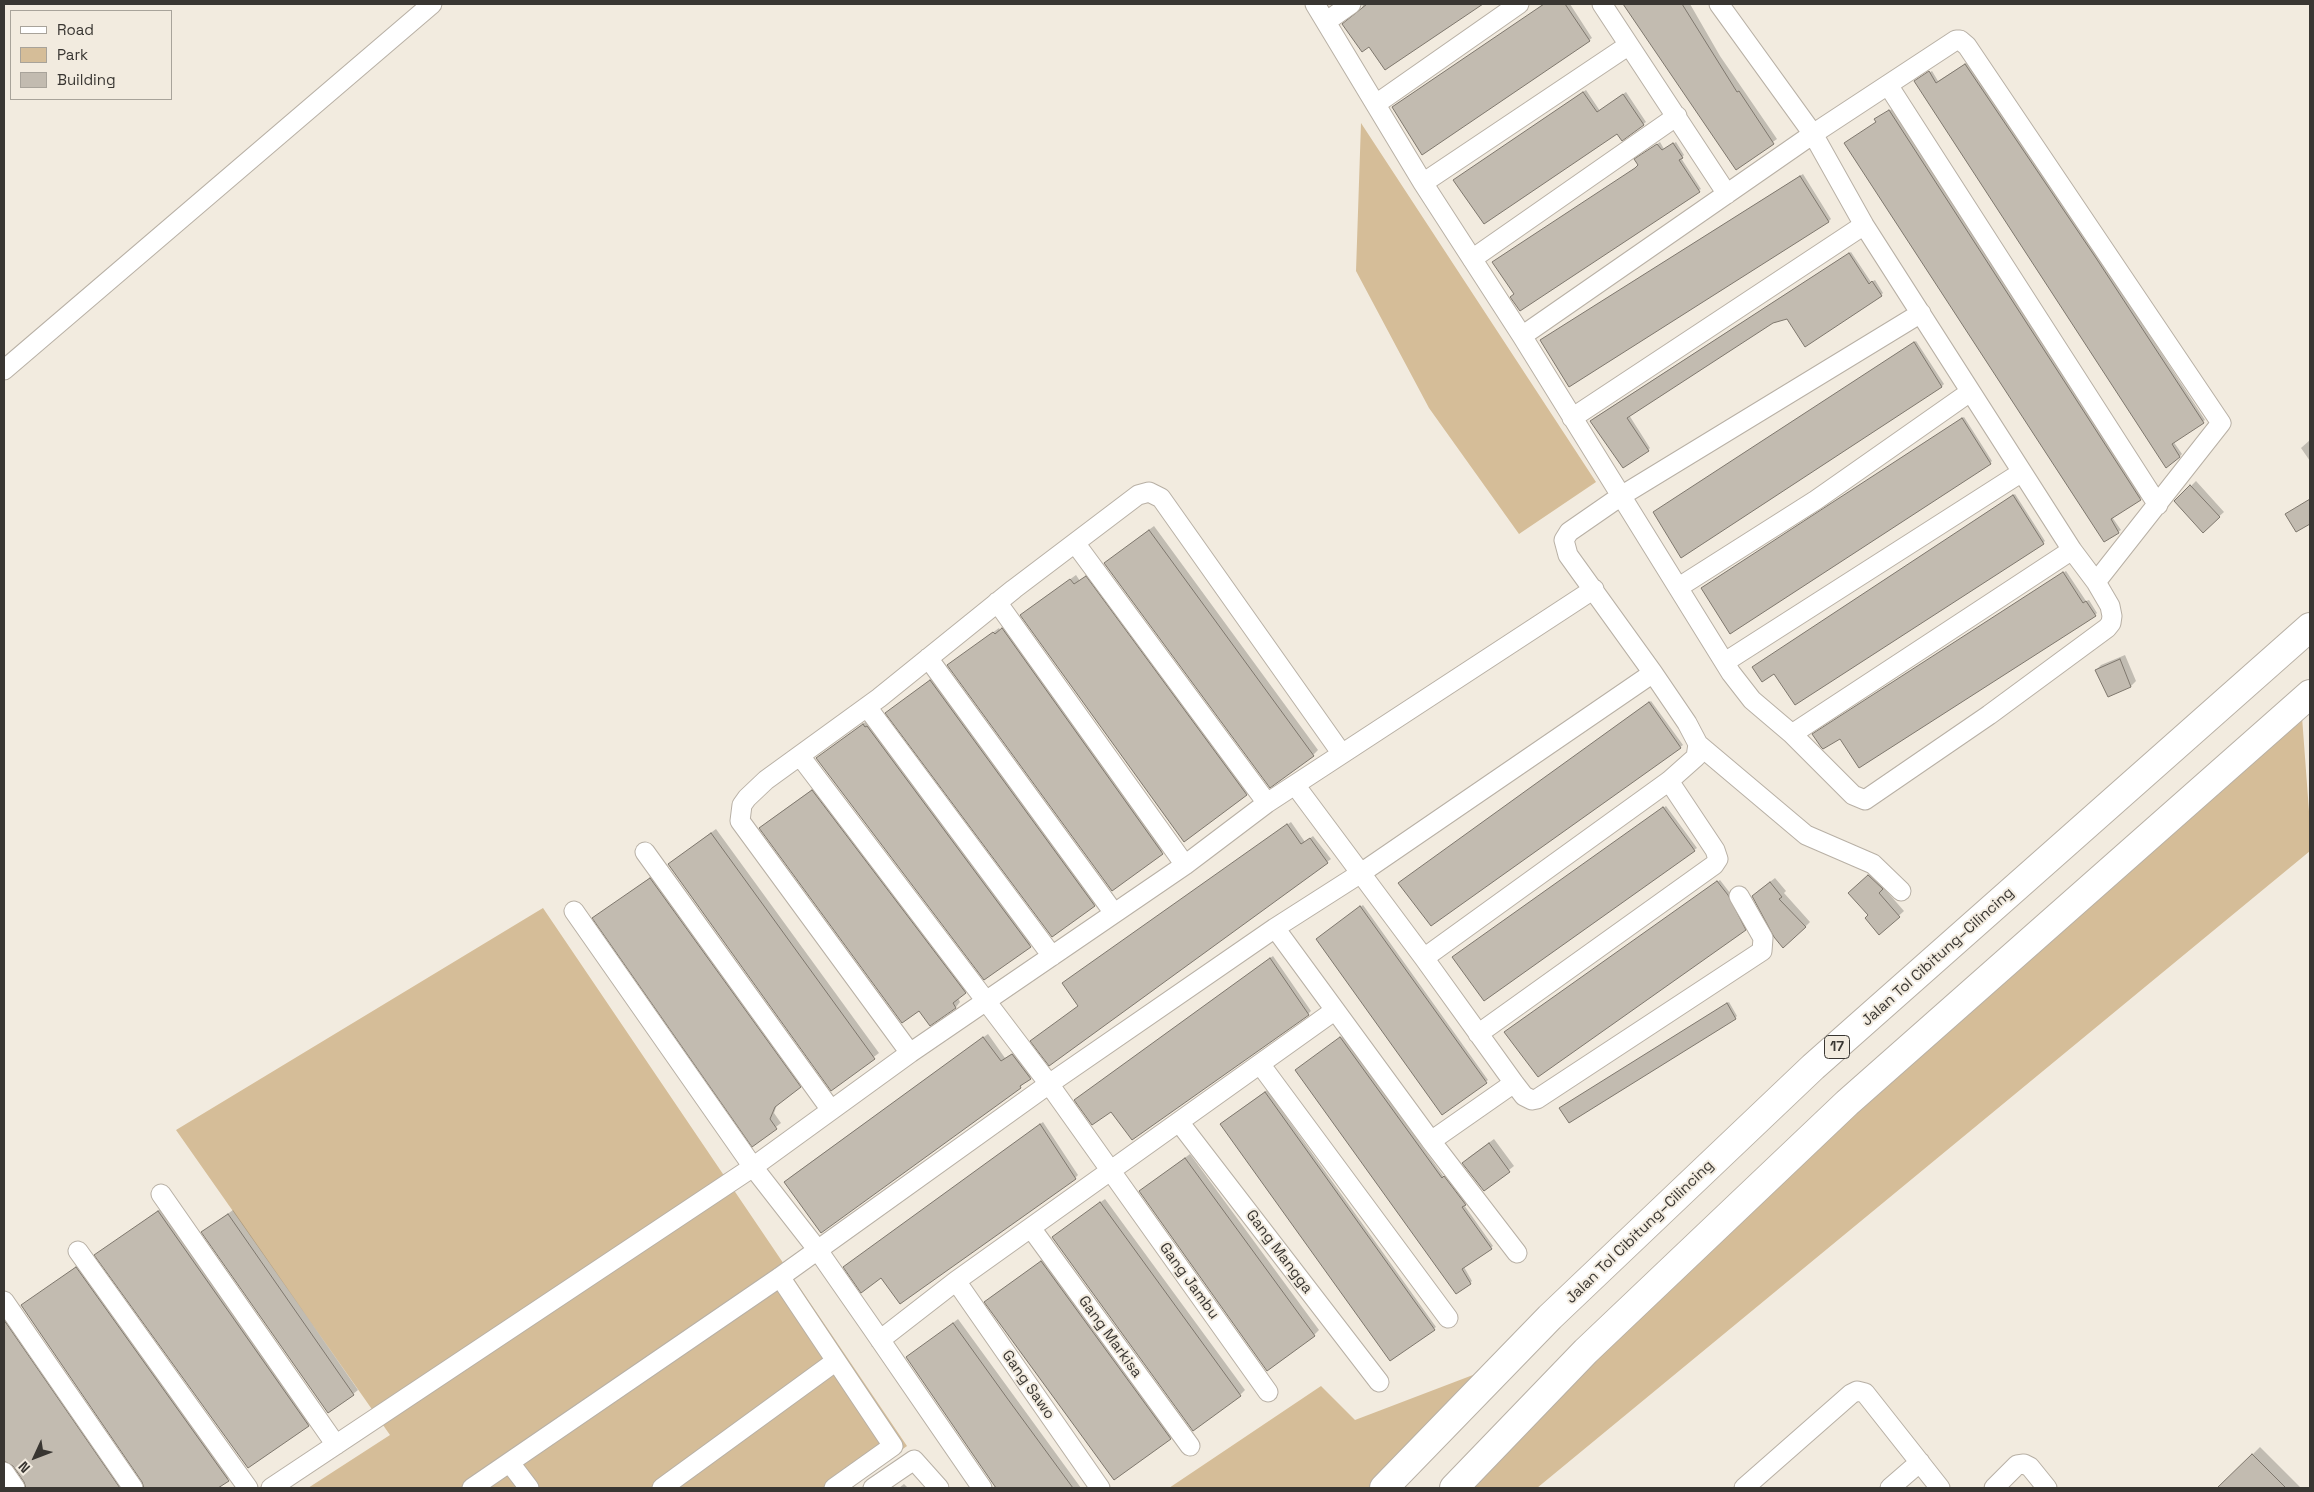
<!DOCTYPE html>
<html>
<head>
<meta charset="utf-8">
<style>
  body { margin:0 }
  #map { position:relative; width:2314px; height:1492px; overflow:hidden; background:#f2ebdf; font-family:"Space Grotesk",sans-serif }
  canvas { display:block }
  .frame { position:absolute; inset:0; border:5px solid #393632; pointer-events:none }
  .legend { position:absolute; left:10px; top:10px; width:162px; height:90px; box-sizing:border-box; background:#f2ebdf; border:1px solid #a8a39a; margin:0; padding:6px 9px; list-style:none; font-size:15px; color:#393632 }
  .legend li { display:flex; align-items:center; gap:10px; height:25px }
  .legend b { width:25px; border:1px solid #a8a39a }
  .north { position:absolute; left:10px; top:1432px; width:50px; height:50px; -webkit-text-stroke:4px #f2ebdf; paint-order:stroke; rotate:227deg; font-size:14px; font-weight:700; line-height:20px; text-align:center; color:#393632 }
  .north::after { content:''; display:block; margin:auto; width:18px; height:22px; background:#393632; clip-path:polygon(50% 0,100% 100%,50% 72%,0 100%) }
</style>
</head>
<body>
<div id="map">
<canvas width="2314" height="1492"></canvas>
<div class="frame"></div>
<ul class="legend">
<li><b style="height:6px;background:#fff"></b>Road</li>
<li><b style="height:14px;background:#d5bd98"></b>Park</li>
<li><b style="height:14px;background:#c2bbb0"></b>Building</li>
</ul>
<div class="north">N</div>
</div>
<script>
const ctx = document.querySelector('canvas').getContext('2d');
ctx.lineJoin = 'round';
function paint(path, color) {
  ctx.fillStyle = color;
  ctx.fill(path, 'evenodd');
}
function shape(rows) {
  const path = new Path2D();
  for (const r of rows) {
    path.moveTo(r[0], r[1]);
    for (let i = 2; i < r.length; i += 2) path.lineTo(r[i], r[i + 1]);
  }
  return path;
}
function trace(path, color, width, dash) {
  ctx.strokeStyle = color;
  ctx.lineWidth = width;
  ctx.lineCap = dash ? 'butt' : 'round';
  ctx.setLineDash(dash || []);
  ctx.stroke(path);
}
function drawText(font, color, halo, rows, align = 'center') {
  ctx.font = font + ' "Space Grotesk",sans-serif';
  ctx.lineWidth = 4;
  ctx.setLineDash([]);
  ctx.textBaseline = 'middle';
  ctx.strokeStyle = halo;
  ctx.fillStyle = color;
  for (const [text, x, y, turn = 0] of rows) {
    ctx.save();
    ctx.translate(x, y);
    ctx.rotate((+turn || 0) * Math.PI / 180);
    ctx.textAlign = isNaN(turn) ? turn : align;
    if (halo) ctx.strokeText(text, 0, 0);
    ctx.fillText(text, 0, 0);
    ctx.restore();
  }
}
const green = shape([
  [1361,123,1596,482,1519,534,1429,408,1356,271],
  [2301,703,2310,825,2310,851,1537,1488,1454,1488,1586,1351],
  [543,908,907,1446,849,1488,308,1488,390,1435,176,1130],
  [1507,1362,1384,1488,1169,1488,1321,1386,1355,1420]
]);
const shadow = shape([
  [1363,4,1480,4,1385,68,1362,9],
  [1545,4,1570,4,1592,38,1423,153,1395,105],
  [1625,4,1690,4,1720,56,1777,139,1737,168],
  [1968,62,2098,256,2205,420,2173,441,2182,454,2179,457,1916,81,1932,71,1938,81],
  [1586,90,1600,111,1626,92,1646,122,1622,139,1617,132,1454,180],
  [1892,109,2142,497,2112,517,2121,530,2105,541,1877,122,1878,117],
  [1660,142,1664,149,1676,142,1684,155,1681,158,1701,189,1515,294,1640,165,1638,158],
  [1803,174,1831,219,1829,221,1570,385,1544,338],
  [1851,252,1871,282,1875,280,1883,293,1881,295,1773,322,1629,415,1650,448,1648,450,1594,418],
  [1916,341,1944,384,1942,386,1681,556,1656,511],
  [1964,417,1992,461,1990,463,1702,588],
  [2310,440,2310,461,2301,448],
  [2196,481,2224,512,2203,531,2176,501],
  [2015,494,2045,541,2043,543,1775,672,1756,665],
  [1154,526,1318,750,1313,755,1105,563],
  [2066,571,2086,601,2089,600,2097,613,2095,615,1859,766,1840,737,1816,732],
  [1091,572,1251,790,1247,794,1027,610,1076,575,1080,581],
  [1007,624,1167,848,1112,889,954,661,999,628,1000,630],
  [2125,655,2136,681,2131,686,2108,696,2096,670,2101,665],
  [935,676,1099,900,1094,905,887,713],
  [1651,701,1683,745,1432,924,1402,881],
  [868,720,1035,941,985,979,817,758],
  [817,786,970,988,958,998,960,1002,956,1007,930,1024,766,823],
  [1666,806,1697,848,1694,850,1456,955],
  [1291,822,1305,842,1313,836,1331,859,1327,862,1079,1005,1067,980],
  [716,829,879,1053,831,1089,674,860],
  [1874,871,1887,884,1883,887,1904,911,1880,933,1854,888],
  [655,874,805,1082,778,1102,774,1113,781,1123,753,1145,594,918],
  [1775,878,1786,891,1784,893,1810,922,1805,927,1758,891],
  [1720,880,1730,893,1747,927,1745,929,1508,1030],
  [1363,905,1488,1080,1443,1114,1319,937],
  [1273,956,1311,1011,1308,1014,1111,1110,1079,1097],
  [1729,1002,1737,1016,1735,1018,1569,1121,1563,1106],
  [988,1034,1005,1058,1016,1051,1034,1074,1020,1087,789,1178],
  [1343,1036,1444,1177,1446,1175,1467,1202,1464,1205,1493,1246,1464,1267,1472,1281,1470,1283,1299,1068],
  [1267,1090,1436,1327,1391,1360,1223,1122],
  [1043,1122,1078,1175,1075,1178,881,1277,848,1264],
  [1494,1139,1514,1166,1484,1190,1468,1158],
  [1190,1154,1319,1330,1314,1335,1146,1187],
  [1105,1199,1245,1390,1240,1395,1058,1233],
  [163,1207,313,1420,308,1425,96,1255],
  [233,1210,358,1390,353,1394,208,1228],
  [1047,1257,1175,1433,1170,1438,991,1297],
  [81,1263,233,1475,216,1488,144,1488,143,1481,22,1306],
  [4,1317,128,1488,26,1488,26,1482,14,1465,4,1460],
  [958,1319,1081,1488,999,1488,908,1358],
  [2260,1447,2301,1488,2219,1488],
  [904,1484,908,1488,899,1488]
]);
const building = shape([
  [1367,4,1483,4,1385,70,1369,47,1362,52,1342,24,1367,4],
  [1544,4,1565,4,1590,41,1422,155,1392,107,1544,4],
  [1623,4,1682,4,1737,92,1739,91,1774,144,1736,170,1623,4],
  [1965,64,2096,258,2204,423,2172,444,2180,457,2166,468,1914,81,1929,71,1936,83,1965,64],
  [1583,92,1597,112,1623,94,1644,125,1622,141,1617,134,1484,224,1453,180,1583,92],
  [1889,110,2141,500,2111,519,2119,533,2104,542,1844,143,1876,122,1874,119,1889,110],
  [1673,143,1683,158,1679,160,1700,192,1520,311,1510,297,1514,294,1492,262,1635,168,1638,165,1634,159,1657,144,1662,150,1673,143],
  [1800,176,1829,222,1569,387,1540,340,1800,176],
  [1849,253,1869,284,1872,281,1882,296,1805,347,1787,319,1773,323,1627,418,1649,451,1623,468,1590,421,1849,253],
  [1914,342,1942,387,1681,558,1653,512,1914,342],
  [1962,418,1991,464,1730,634,1701,588,1962,418],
  [2190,485,2220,517,2203,533,2174,501,2190,485],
  [2013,495,2044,544,1795,705,1774,674,1762,682,1752,667,2013,495],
  [2310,499,2310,524,2296,532,2285,514,2310,499],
  [1149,530,1314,756,1270,788,1104,563,1149,530],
  [2063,572,2083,603,2086,601,2096,616,1859,768,1840,739,1823,749,1821,747,1812,734,2063,572],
  [1086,576,1247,795,1184,842,1020,615,1070,579,1074,584,1086,576],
  [1002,628,1163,854,1112,891,947,665,993,632,995,634,1002,628],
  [2120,659,2131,687,2108,697,2095,670,2120,659],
  [930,680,1095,906,1052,937,885,713,930,680],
  [1649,702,1681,748,1431,926,1398,883,1649,702],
  [863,724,865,727,867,726,1031,947,984,980,816,758,863,724],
  [812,790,966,993,953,1003,956,1008,930,1026,919,1011,902,1023,759,828,812,790],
  [1663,807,1695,851,1484,1001,1452,957,1663,807],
  [1287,824,1301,844,1310,838,1328,863,1049,1066,1030,1041,1078,1006,1062,983,1287,824],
  [711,833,875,1059,831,1091,668,864,711,833],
  [1868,875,1883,889,1879,893,1900,917,1879,935,1865,918,1868,915,1848,893,1868,875],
  [650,878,801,1087,775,1107,770,1119,777,1129,752,1147,592,918,650,878],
  [1717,881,1728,895,1746,930,1538,1077,1504,1032,1717,881],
  [1770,882,1782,897,1779,899,1806,927,1783,948,1774,937,1752,896,1770,882],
  [1360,906,1487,1083,1442,1115,1316,939,1360,906],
  [1270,958,1309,1015,1132,1140,1111,1112,1092,1125,1074,1100,1270,958],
  [1727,1003,1736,1019,1569,1123,1559,1108,1727,1003],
  [983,1037,1001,1061,1012,1054,1031,1079,1020,1086,1021,1088,821,1233,784,1182,983,1037],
  [1340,1037,1442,1178,1444,1176,1466,1205,1462,1207,1492,1249,1462,1269,1471,1284,1456,1294,1295,1070,1340,1037],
  [1265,1092,1435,1330,1390,1361,1220,1124,1265,1092],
  [1040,1124,1076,1179,900,1304,881,1278,861,1293,843,1267,1040,1124],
  [1489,1143,1510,1172,1484,1191,1462,1163,1489,1143],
  [1185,1158,1315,1336,1267,1371,1139,1191,1185,1158],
  [1100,1202,1241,1396,1193,1431,1052,1237,1100,1202],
  [158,1211,309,1426,248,1468,94,1255,158,1211],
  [228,1214,354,1395,328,1413,201,1232,228,1214],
  [1041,1261,1171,1439,1114,1480,984,1302,1041,1261],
  [76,1267,229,1481,218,1488,144,1488,142,1482,21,1305,76,1267],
  [4,1320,120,1488,26,1488,24,1482,13,1466,4,1461,4,1320],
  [953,1323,1007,1398,1073,1488,996,1488,906,1357,953,1323],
  [2252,1454,2286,1488,2217,1488,2252,1454]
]);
const street = shape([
  [1315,4,1423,183,1522,336,1731,673,1752,700,1792,734,1853,795,1865,800,1989,715,2107,628,2111,623,2112,616,2110,606,2096,582,2072,550,1864,225,1813,134,1719,4],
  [1602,4,1727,194],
  [1327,21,1351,4],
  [1888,85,2158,505],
  [1376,104,1519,4],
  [1423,183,1629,45],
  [1472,259,1677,116],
  [1522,336,1813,134,1956,40,1960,40,1967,46,2221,423,2096,582],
  [4,370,432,4],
  [1572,418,1864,225],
  [1075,543,1267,803],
  [1679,587,1816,500,1970,392],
  [997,602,1185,865],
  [928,658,1114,913],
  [1725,662,2022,472],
  [867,707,1052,956],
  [1792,734,2072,550],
  [1698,744,1806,835,1873,864,1901,891],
  [800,756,1049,1084,1268,1392],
  [1295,785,1424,958,1514,1083,1524,1096,1532,1100,1537,1099,1762,951,1763,938,1739,896],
  [645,852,831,1110],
  [574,911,753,1167,817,1249,872,1328,982,1488],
  [1275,928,1431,1141,1517,1253],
  [1424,958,1669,781,1696,757,1698,744,1687,723,1653,673],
  [1478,1034,1714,865,1718,859,1715,850,1669,781],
  [910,1053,740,821,742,805,747,798,766,780,879,698,1014,589,1138,495,1149,492,1161,498,1342,754],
  [1260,1064,1448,1318],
  [1179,1122,1379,1382],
  [1431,1141,1514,1083],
  [161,1194,336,1445],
  [1031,1228,1190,1446],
  [78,1251,248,1488],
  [780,1277,893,1446,834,1488],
  [956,1281,1100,1488],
  [4,1301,133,1488],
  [880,1340,956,1281,1334,1011],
  [510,1463,529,1488],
  [4,1472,15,1488],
  [271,1488,753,1167,910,1053,1185,865,1267,803,1594,589],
  [472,1488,780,1277,1049,1084,1275,928,1361,873,1653,673,1568,555,1564,540,1569,532,1621,496,1921,313],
  [662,1488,836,1361],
  [873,1488,914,1460,939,1488],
  [1744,1488,1851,1394,1857,1391,1865,1393,1940,1488],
  [1890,1488,1920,1462],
  [1994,1488,2017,1465,2024,1464,2030,1467,2047,1488]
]);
const highway = shape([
  [1384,1488,1550,1317,1813,1067,2310,627],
  [1454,1488,1586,1351,1847,1103,2310,694]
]);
const shields = [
  [1837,1047,25]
];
const shieldNames = [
  ["17",1837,1047]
];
const streetNames = [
  ["Jalan Tol Cibitung–Cilincing",1938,957,-42],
  ["Jalan Tol Cibitung–Cilincing",1640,1232,-44],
  ["Gang Mangga",1279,1252,53],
  ["Gang Jambu",1189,1281,54],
  ["Gang Markisa",1110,1337,54],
  ["Gang Sawo",1028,1385,55]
];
paint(green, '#d5bd98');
paint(shadow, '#0003');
paint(building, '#c2bbb0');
trace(building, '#7e776d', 1);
trace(street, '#b8b0a5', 21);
trace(highway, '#b8b0a5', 30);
trace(street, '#fff', 19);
trace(highway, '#fff', 28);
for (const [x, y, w] of shields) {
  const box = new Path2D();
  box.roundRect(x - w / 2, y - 11.5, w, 23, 4);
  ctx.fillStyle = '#f2ebdf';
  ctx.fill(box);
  trace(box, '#393632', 1);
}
drawText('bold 14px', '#393632', null, shieldNames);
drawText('15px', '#393632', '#f2ebdf', streetNames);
</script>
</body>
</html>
